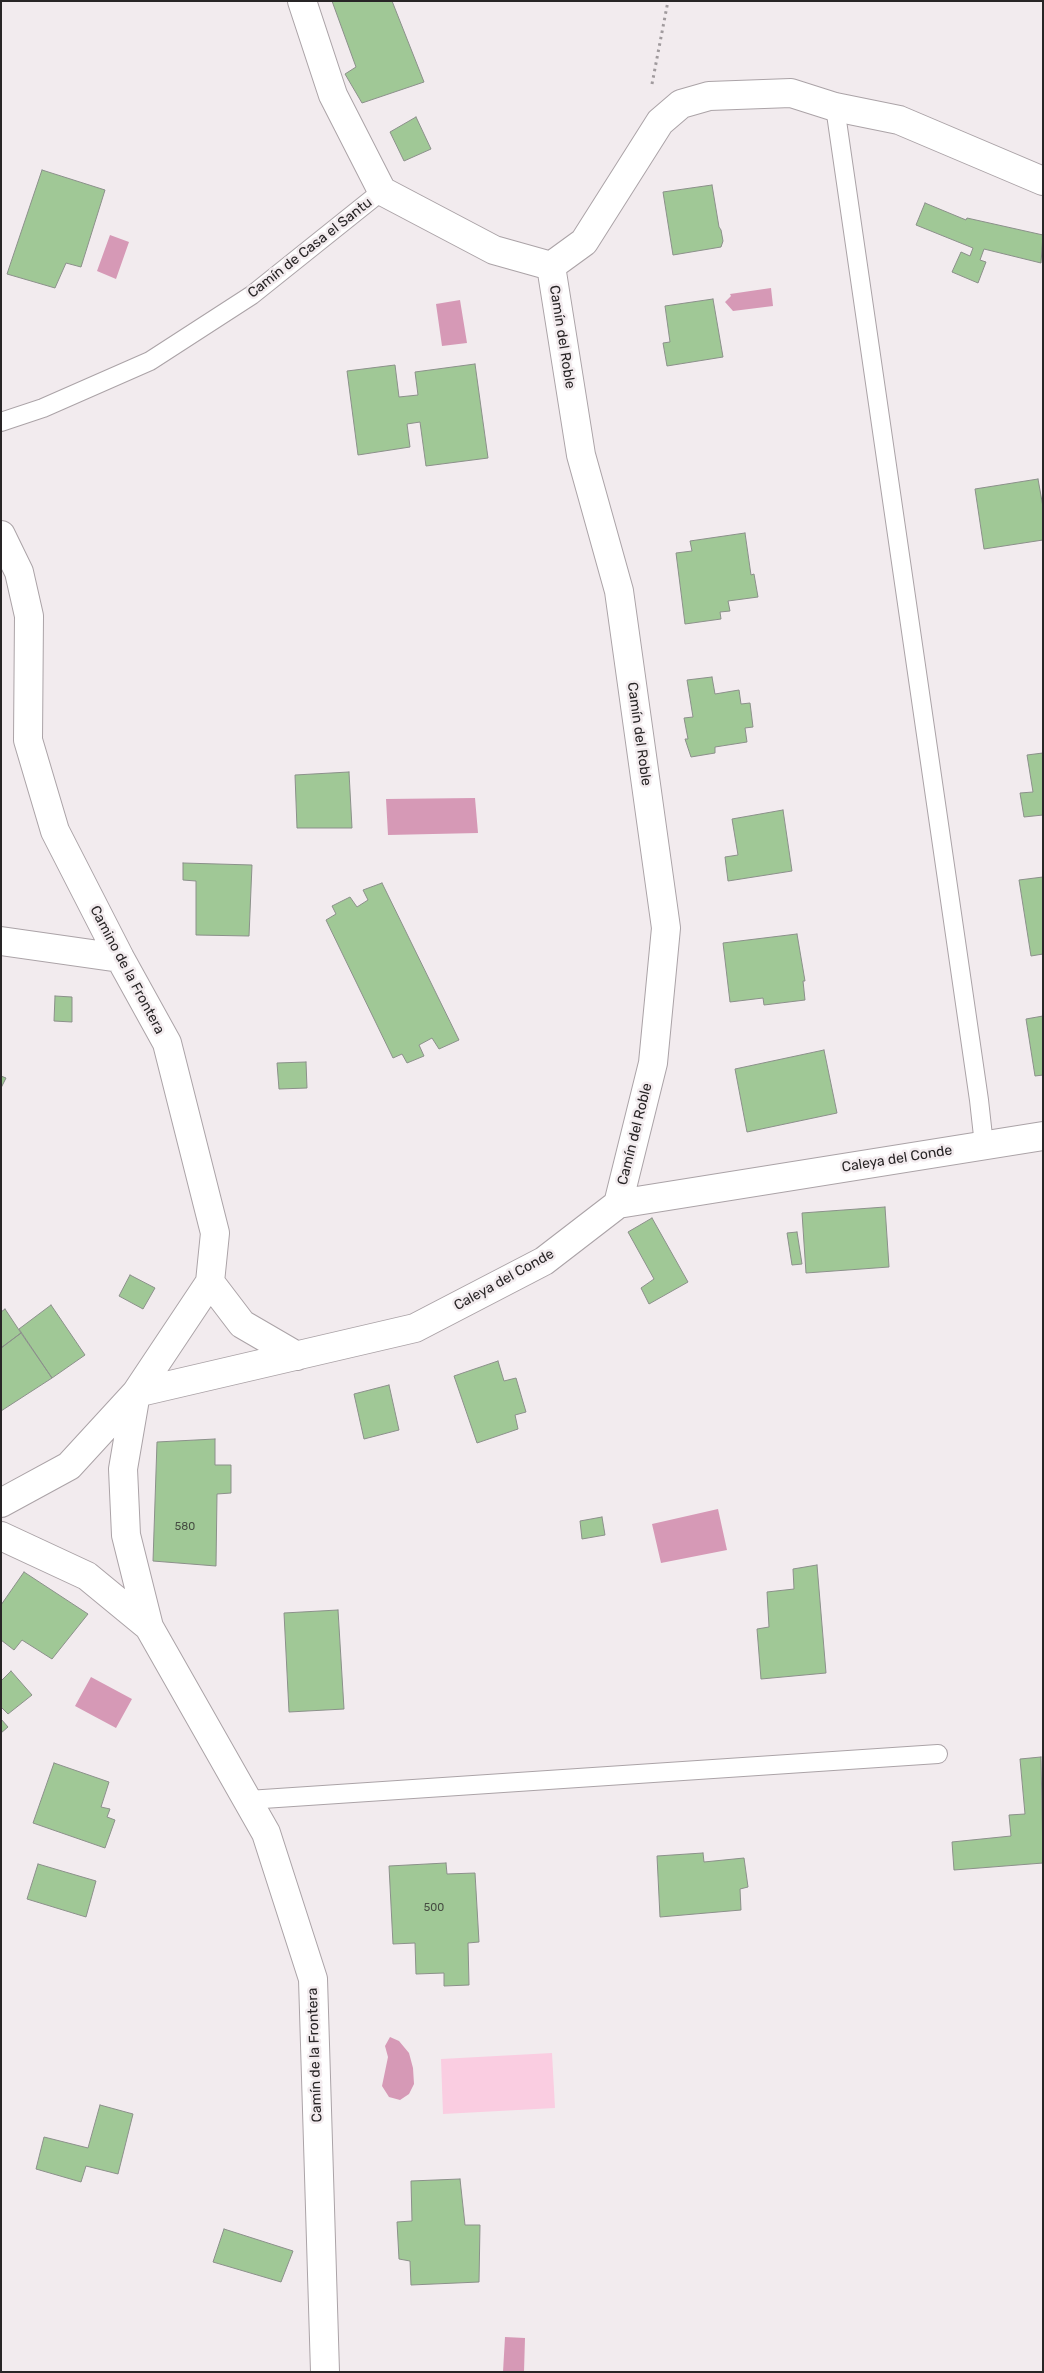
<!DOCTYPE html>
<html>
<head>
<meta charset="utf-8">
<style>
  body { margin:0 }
  #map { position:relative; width:1044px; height:2373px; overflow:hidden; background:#f2ebee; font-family:Rubik,sans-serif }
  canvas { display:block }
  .frame { position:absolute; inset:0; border:2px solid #282526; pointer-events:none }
</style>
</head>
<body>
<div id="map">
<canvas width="1044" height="2373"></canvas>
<div class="frame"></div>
</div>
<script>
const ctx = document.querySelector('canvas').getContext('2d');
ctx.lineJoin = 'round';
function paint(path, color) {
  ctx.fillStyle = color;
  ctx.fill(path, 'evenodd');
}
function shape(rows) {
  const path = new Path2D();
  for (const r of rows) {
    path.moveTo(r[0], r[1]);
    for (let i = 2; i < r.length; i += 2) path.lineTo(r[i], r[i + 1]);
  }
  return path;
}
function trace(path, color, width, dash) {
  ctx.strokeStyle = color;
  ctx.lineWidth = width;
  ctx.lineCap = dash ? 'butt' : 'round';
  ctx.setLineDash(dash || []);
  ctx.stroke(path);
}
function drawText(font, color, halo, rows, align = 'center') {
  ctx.font = font + ' Rubik,sans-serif';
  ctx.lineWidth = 5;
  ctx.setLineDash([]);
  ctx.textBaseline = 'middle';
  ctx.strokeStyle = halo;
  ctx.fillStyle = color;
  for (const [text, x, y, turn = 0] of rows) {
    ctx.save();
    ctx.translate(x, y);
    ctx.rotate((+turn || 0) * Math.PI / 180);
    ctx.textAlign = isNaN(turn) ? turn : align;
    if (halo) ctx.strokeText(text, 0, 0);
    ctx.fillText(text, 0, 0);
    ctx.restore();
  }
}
const green = shape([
  [552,2053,555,2108,443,2114,441,2059]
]);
const water = shape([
  [110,235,129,242,116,279,97,271],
  [771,288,773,306,733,311,725,302,731,296,730,294],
  [460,300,467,343,442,346,436,304],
  [475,798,478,833,388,835,386,799],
  [718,1509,727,1550,661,1563,652,1524],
  [91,1677,132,1699,116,1728,75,1706],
  [390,2037,399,2041,409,2053,413,2068,414,2084,409,2094,400,2100,389,2097,382,2086,388,2057,385,2046],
  [505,2337,525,2338,524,2372,503,2372]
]);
const building = shape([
  [332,1,392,1,424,82,362,103,345,74,356,67,332,1],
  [416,117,431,149,404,161,390,132,416,117],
  [42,170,105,190,81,267,66,263,55,288,7,274,42,170],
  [712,185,719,227,721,230,723,241,721,247,673,255,663,192,712,185],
  [925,203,966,220,967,218,1043,235,1041,263,984,249,980,260,986,262,978,283,952,272,961,252,970,256,973,248,916,225,925,203],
  [713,299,723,357,667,366,663,343,670,342,665,306,713,299],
  [475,364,488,458,426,466,420,422,407,424,410,447,358,455,347,371,395,365,399,397,418,395,415,372,475,364],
  [1038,479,1043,507,1043,540,984,549,975,489,1038,479],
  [745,533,751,575,754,574,758,597,728,601,730,611,720,612,721,619,685,624,676,553,692,551,690,541,745,533],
  [712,677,715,694,739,690,741,704,750,703,753,727,745,728,747,742,715,747,715,753,691,757,685,739,688,739,684,718,693,717,687,680,712,677],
  [1043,753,1043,815,1024,817,1020,793,1033,792,1027,755,1043,753],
  [349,772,352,828,297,828,295,775,349,772],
  [783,810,792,871,728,881,725,857,738,855,732,819,783,810],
  [183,863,252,865,249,936,196,935,196,881,183,880,183,863],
  [1043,877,1043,954,1031,956,1019,880,1043,877],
  [382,883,459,1040,439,1049,432,1038,419,1045,424,1056,407,1063,402,1054,393,1058,326,920,336,914,332,906,350,897,357,907,368,900,363,890,382,883],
  [797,934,805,981,803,981,805,1000,764,1005,763,998,730,1002,723,943,797,934],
  [55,996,72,997,72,1022,54,1021,55,996],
  [1043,1016,1043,1075,1035,1076,1026,1019,1043,1016],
  [824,1050,837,1113,747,1132,735,1069,824,1050],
  [306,1062,307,1088,279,1089,277,1063,306,1062],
  [1,1076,6,1078,1,1088,1,1076],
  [885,1207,889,1267,806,1273,802,1213,885,1207],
  [652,1218,688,1282,649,1304,641,1288,654,1279,628,1232,652,1218],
  [797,1232,802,1264,792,1265,787,1233,797,1232],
  [130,1275,155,1288,143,1309,119,1296,130,1275],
  [51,1305,85,1355,52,1378,19,1329,51,1305],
  [5,1309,21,1333,1,1348,1,1312,5,1309],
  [21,1333,52,1378,1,1411,1,1348,21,1333],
  [498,1361,504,1381,516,1378,526,1412,515,1415,518,1429,477,1443,454,1376,498,1361],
  [389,1385,399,1430,364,1439,354,1394,389,1385],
  [215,1439,215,1465,231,1465,231,1493,217,1494,216,1566,153,1561,157,1442,215,1439],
  [602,1517,605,1535,582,1539,580,1521,602,1517],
  [817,1565,826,1673,761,1679,757,1629,769,1627,767,1592,794,1589,793,1569,817,1565],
  [24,1572,88,1614,52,1659,22,1640,14,1650,1,1640,1,1605,24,1572],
  [338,1610,344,1709,289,1712,284,1613,338,1610],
  [11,1671,32,1695,8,1714,1,1707,1,1681,11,1671],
  [1,1719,8,1727,1,1733,1,1719],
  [1041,1757,1043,1863,954,1870,952,1842,1011,1836,1009,1815,1025,1814,1020,1759,1041,1757],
  [54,1763,109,1782,101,1807,110,1809,107,1817,115,1820,105,1848,33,1823,54,1763],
  [703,1853,704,1862,744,1858,748,1887,740,1889,741,1910,660,1917,657,1856,703,1853],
  [446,1863,447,1874,475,1873,479,1942,468,1943,469,1985,444,1986,444,1973,416,1974,415,1943,393,1944,389,1866,446,1863],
  [38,1864,96,1881,86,1917,27,1899,38,1864],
  [100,2105,133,2114,118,2174,86,2166,81,2182,36,2169,44,2137,88,2148,100,2105],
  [460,2179,465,2225,480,2225,479,2282,411,2285,410,2261,399,2259,397,2222,412,2221,411,2181,460,2179],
  [224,2229,293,2251,281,2282,213,2262,224,2229]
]);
const path = shape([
  [652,84,668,1]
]);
const lane = shape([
  [835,107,979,1100,984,1145],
  [1,422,43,408,150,361,252,295,382,191],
  [248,1800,938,1754]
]);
const street = shape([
  [302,1,333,95,382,191,494,250,551,266],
  [551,266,581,455,619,591,666,928,653,1063,618,1204],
  [551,266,584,242,660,122,681,104,709,96,791,93,835,107,899,120,1043,181],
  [1,535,19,572,29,616,28,740,55,831,120,958,167,1043,215,1233,210,1282,136,1393,69,1466,1,1503],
  [1,941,120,958],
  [210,1282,242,1324,297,1356],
  [136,1393,123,1469,126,1535,149,1627,266,1833,313,1979,325,2372],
  [136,1393,415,1328,544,1261,618,1204,1043,1136],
  [1,1536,87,1576,149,1627]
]);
const numberNames = [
  ["580",185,1527],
  ["500",434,1908]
];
const streetNames = [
  ["Camín de Casa el Santu",310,248,-38],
  ["Camín del Roble",562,337,81],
  ["Camín del Roble",639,734,82],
  ["Camino de la Frontera",127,970,62],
  ["Camín del Roble",635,1134,-76],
  ["Caleya del Conde",897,1159,-9],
  ["Caleya del Conde",504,1280,-29],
  ["Camín de la Frontera",315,2055,-92]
];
paint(green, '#facde1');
paint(water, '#d699b6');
paint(building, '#a0c896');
trace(building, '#8b908a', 1);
trace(lane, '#aba3a7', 20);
trace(street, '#aba3a7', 30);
trace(path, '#a09a9d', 3, [2.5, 4]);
trace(lane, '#fff', 18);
trace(street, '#fff', 28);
drawText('11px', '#464e42', null, numberNames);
drawText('14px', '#282526', '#f2ebee', streetNames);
</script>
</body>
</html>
